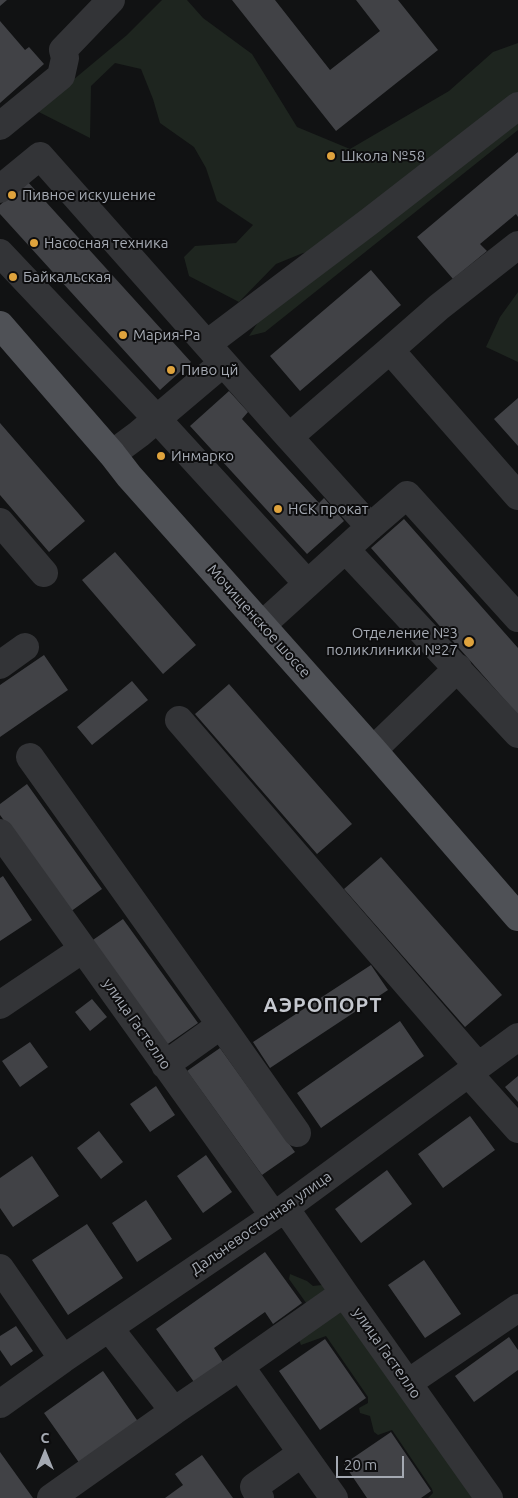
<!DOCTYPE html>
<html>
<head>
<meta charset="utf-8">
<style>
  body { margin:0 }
  #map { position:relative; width:518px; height:1498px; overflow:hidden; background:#111213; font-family:Ubuntu,sans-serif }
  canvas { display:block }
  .north { position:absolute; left:20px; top:1428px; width:50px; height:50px; -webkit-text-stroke:4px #0d0d0e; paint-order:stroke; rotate:0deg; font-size:14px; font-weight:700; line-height:20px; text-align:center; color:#a4a9b2 }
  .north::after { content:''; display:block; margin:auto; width:18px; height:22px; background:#a4a9b2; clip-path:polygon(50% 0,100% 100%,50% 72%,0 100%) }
  .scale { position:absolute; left:336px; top:1456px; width:68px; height:22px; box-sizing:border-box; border:2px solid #a4a9b2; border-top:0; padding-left:6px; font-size:15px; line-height:18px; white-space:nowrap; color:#a4a9b2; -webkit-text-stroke:4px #0d0d0e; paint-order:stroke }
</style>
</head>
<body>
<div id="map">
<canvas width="518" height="1498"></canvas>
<div class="north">С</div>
<div class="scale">20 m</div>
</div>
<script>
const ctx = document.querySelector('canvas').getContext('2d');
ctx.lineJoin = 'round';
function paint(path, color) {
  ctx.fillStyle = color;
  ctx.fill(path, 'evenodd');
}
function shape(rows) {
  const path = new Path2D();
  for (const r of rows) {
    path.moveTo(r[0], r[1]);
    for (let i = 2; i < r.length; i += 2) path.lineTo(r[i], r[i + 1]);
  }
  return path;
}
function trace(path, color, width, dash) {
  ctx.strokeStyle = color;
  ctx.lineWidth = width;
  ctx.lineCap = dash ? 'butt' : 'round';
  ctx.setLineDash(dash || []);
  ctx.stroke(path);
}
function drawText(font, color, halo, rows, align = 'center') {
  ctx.font = font + ' Ubuntu,sans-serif';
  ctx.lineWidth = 4;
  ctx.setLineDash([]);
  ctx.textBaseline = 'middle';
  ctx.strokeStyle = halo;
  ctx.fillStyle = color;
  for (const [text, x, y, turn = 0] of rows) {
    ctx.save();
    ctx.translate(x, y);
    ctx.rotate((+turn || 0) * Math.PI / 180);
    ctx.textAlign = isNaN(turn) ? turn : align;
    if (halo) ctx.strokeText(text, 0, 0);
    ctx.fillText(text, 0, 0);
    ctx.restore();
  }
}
const green = shape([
  [162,0,187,0,203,18,252,54,297,127,350,149,449,91,493,52,518,43,518,130,265,332,249,336,270,304,313,252,303,253,276,264,239,302,189,276,184,257,195,246,236,243,253,225,217,201,206,168,194,147,160,123,153,99,141,69,115,63,91,86,90,138,33,109,49,100,127,35],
  [518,292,518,362,486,347,500,317],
  [290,1274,307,1281,313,1286,331,1284,480,1498,428,1498,433,1493,432,1489,392,1430,378,1435,374,1432,370,1416,360,1413,359,1408,368,1403,368,1397,326,1336,301,1345,299,1340,309,1307,289,1279]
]);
const building = shape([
  [0,0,7,0,0,6],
  [232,0,275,0,330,70,380,31,356,0,398,0,438,50,336,131],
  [0,21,25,50,29,47,44,64,0,103],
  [518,152,518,217,516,214,480,244,487,251,453,279,417,237],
  [27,181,191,362,160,390,0,214,0,205],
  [371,270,401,305,300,391,270,356],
  [229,391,248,412,242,419,319,503,324,498,344,521,307,554,190,426],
  [518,398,518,446,494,419],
  [0,423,85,521,49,552,0,495],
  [404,519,518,648,518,715,371,548],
  [115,552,196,645,163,674,82,580],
  [44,655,68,690,0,737,0,685],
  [132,681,148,700,92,745,77,727],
  [229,684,352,824,317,854,195,714],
  [27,784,102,889,70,912,0,815,0,804],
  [381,857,502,995,465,1027,344,889],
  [3,876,32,920,0,941,0,878],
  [123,919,198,1023,165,1046,90,942],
  [371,965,388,990,270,1068,253,1042],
  [92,999,107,1017,90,1031,75,1012],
  [400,1021,424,1056,321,1128,297,1093],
  [30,1042,48,1067,20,1087,2,1061],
  [220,1048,295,1152,262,1175,187,1071],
  [518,1076,518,1102,505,1087],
  [156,1086,175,1115,150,1132,130,1104],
  [470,1116,495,1150,443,1188,418,1154],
  [99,1131,123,1162,101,1179,77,1148],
  [206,1155,232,1192,203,1213,177,1176],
  [32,1156,59,1196,13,1227,0,1208,0,1178],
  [387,1170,412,1204,361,1243,335,1209],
  [146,1200,172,1239,137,1262,112,1223],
  [87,1224,123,1278,68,1315,32,1260],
  [265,1252,302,1303,273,1324,265,1312,214,1348,223,1362,194,1382,156,1329],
  [424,1260,461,1314,425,1338,388,1285],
  [16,1326,33,1351,11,1366,0,1350,0,1336],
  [509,1337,518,1350,518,1370,474,1402,455,1376],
  [325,1339,366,1398,320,1430,279,1371],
  [103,1371,139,1423,80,1464,44,1413],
  [391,1432,431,1491,421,1498,367,1498,344,1464],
  [0,1452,33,1498,0,1498],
  [202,1455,233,1498,165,1498,183,1485,175,1474]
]);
const minor = shape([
  [0,126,61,76,65,58,63,50,111,0],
  [0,189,40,156,289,437],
  [0,253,157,419,307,583],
  [207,344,370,221,518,106],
  [390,350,439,307,518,245],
  [112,454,139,434,223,363],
  [0,522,44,573],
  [370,527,289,437,390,350,518,496],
  [346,550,518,734],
  [262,625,370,527,407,495,518,618],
  [0,665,25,647],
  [179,720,478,1066],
  [373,750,458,668],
  [30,757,221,1025,297,1133],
  [0,833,274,1216],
  [0,1005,83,949],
  [165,1065,221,1025],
  [468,1073,518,1129],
  [285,1208,344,1293,489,1498],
  [0,1268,63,1359],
  [408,1383,518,1308],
  [0,1404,63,1359,274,1216,518,1037],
  [174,1411,240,1366],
  [51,1498,174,1411,109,1328],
  [260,1498,254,1487,302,1453],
  [334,1498,240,1366,344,1293]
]);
const major = shape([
  [0,325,112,454,129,476,373,750,518,917]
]);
const markers = [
  [331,156,5,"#dfa33d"],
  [12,195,5,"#dfa33d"],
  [34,243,5,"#dfa33d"],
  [13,277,5,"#dfa33d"],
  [123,335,5,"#dfa33d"],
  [171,370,5,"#dfa33d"],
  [161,456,5,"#dfa33d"],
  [278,509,5,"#dfa33d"],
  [469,642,6,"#dfa33d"]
];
const poiNames = [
  ["Школа №58",341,156],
  ["Пивное искушение",22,195],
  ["Насосная техника",44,243],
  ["Байкальская",23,277],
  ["Мария-Ра",133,335],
  ["Пиво цй",181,370],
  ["Инмарко",171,456],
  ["НСК прокат",288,509],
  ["Отделение №3",458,633,"right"],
  ["поликлиники №27",458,650,"right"]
];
const streetNames = [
  ["Мочищенское шоссе",259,621,48],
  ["улица Гастелло",137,1024,55],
  ["Дальневосточная улица",261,1223,-35],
  ["улица Гастелло",387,1353,55]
];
const districtNames = [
  ["АЭРОПОРТ",323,1005]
];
paint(green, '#1e251f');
paint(building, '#414246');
trace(minor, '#333437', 28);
trace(major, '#4f5156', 28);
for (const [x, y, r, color] of markers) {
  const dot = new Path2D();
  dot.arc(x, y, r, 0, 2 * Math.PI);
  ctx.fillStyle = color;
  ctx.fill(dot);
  trace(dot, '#0d0d0e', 2);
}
drawText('15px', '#a4a9b2', '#0d0d0e', poiNames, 'left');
drawText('15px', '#a4a9b2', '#0d0d0e', streetNames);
ctx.letterSpacing = '1px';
drawText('bold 20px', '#c5c8cf', '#0d0d0e', districtNames);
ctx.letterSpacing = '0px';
</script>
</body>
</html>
